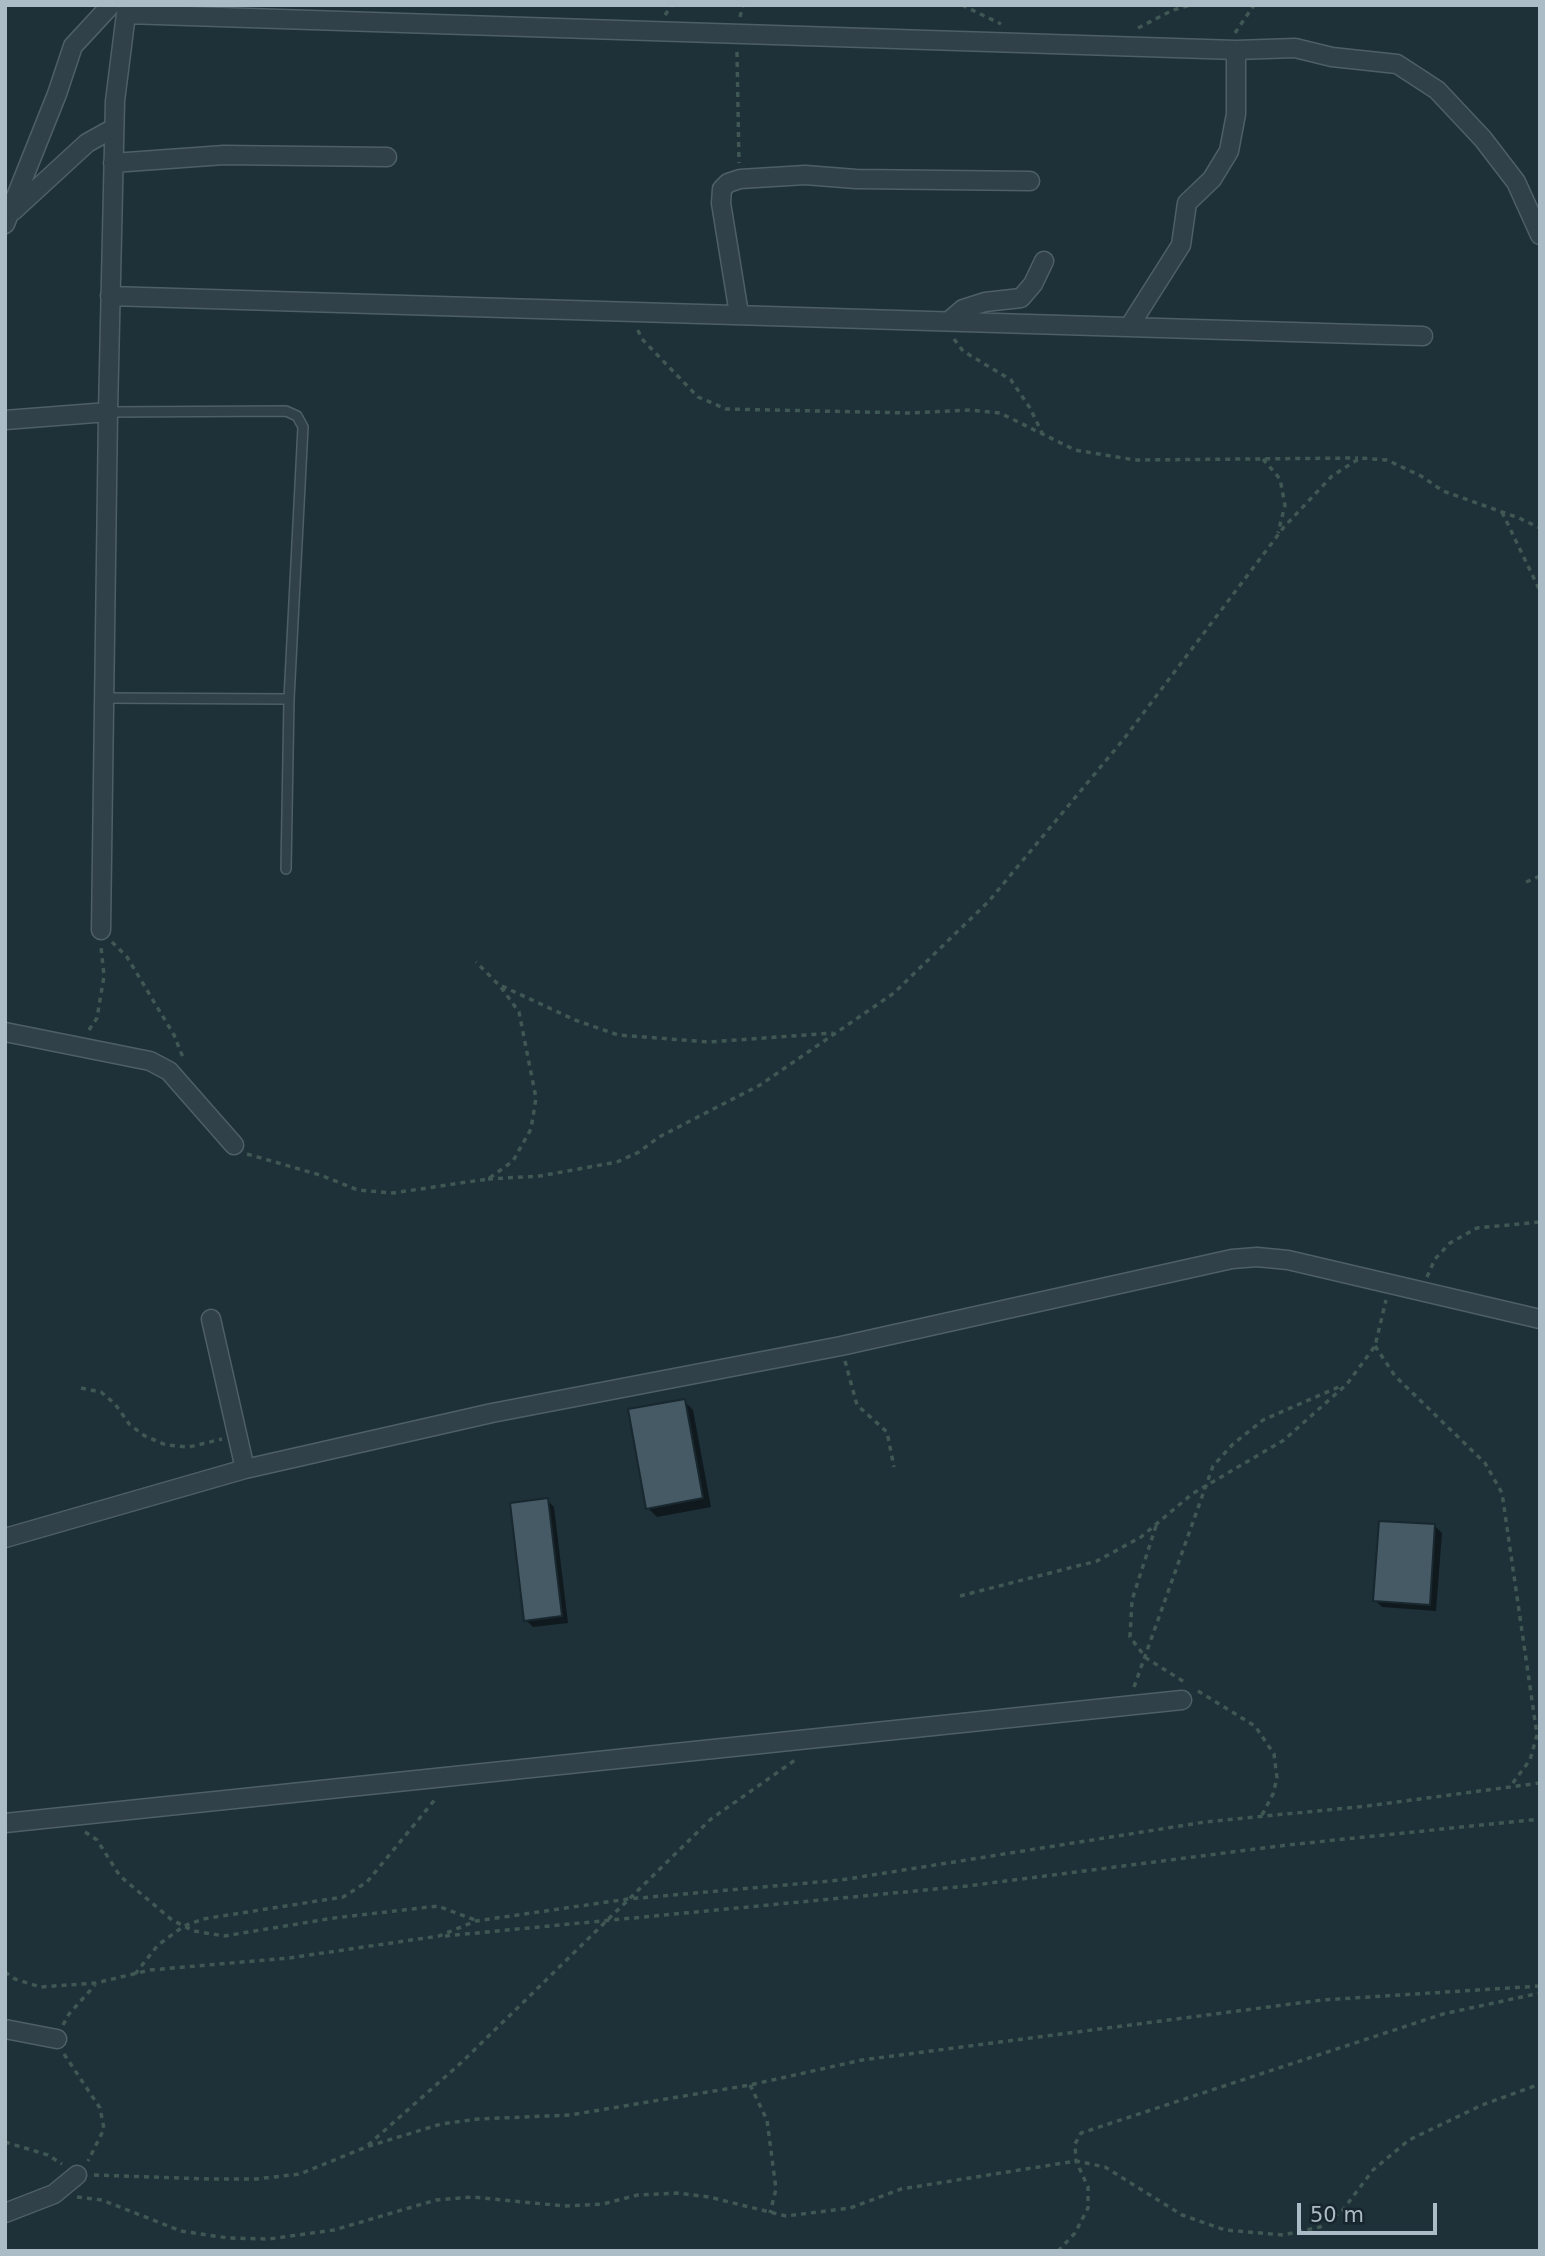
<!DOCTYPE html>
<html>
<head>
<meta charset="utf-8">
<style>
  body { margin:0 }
  #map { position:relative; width:1545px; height:2256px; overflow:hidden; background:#1e3038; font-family:"DejaVu Sans",sans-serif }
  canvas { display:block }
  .frame { position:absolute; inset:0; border:7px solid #abbcc6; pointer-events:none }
  .scale { position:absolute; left:1297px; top:2203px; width:140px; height:32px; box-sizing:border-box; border:4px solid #abbcc6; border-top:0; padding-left:9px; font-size:21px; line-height:24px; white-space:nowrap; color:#abbcc6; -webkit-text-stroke:5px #17262d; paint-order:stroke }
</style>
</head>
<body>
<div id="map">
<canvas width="1545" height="2256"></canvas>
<div class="frame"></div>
<div class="scale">50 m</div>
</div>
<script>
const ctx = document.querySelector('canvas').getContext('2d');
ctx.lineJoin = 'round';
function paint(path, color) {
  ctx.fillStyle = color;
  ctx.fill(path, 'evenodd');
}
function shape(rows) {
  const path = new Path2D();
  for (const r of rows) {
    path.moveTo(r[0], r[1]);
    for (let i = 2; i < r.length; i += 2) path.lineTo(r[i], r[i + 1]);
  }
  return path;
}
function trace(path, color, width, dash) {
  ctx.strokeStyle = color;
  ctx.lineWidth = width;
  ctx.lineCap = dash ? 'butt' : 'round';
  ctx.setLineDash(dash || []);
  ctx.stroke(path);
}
const shadow = shape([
  [684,1401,693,1410,711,1507,657,1517,648,1508],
  [547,1500,554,1507,568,1623,533,1627,526,1620],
  [1435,1526,1442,1533,1436,1611,1382,1607,1375,1600]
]);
const building = shape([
  [685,1399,703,1498,646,1509,628,1409,685,1399],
  [548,1498,562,1616,524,1621,510,1503,548,1498],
  [1379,1521,1435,1524,1430,1605,1373,1601,1379,1521]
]);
const path = shape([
  [962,5,1001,24],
  [665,15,672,5],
  [740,17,743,5],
  [1138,28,1173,10,1191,5],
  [1235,33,1254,5],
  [737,52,739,163],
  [638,330,641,338,698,397,726,409,910,413,971,410,1000,413,1075,450,1135,460,1358,458],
  [954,339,963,351,1011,380,1030,408,1042,433],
  [1263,459,1280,479,1285,505,1278,533],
  [1502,512,1540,591],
  [1526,882,1540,876],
  [112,942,127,957,174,1035,184,1060],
  [502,986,575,1020,618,1035,709,1042,833,1033],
  [89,1030,97,1018,104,976,101,947],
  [247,1154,320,1175,358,1190,393,1193,488,1179,513,1161,531,1129,536,1098,519,1012,500,986,476,962],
  [488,1179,540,1176,617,1162,639,1152,659,1137,760,1085,894,993,989,901,1123,740,1284,527,1332,476,1360,458,1387,460,1421,476,1443,491,1519,518,1540,528],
  [1427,1277,1435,1259,1450,1243,1477,1228,1540,1222],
  [1375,1346,1395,1376,1485,1463,1502,1493,1537,1735,1530,1760,1509,1788],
  [845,1361,857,1405,887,1432,894,1467],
  [81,1388,101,1392,115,1404,130,1425,145,1436,166,1445,189,1447,222,1439],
  [1156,1526,1132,1600,1130,1637,1146,1658,1186,1683],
  [960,1596,1097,1561,1141,1537,1192,1494,1284,1440,1347,1384,1375,1346,1386,1300],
  [1134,1687,1213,1466,1233,1444,1263,1420,1341,1386],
  [1198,1691,1255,1726,1274,1754,1277,1778,1273,1794,1261,1817],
  [85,1832,97,1840,120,1876,172,1920,194,1931,224,1936,334,1918,438,1906,475,1920],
  [445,1936,967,1886,1287,1845,1540,1819],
  [5,1972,15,1979,40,1987,96,1983,150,1970,289,1958,439,1936,476,1921,628,1899,841,1880,1205,1822,1367,1806,1540,1783],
  [135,1974,158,1945,184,1926,203,1919,343,1897,367,1882,437,1797],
  [63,2025,69,2014,95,1985],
  [64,2054,100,2108,104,2129,88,2161],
  [750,2085,767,2120,776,2189,770,2213],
  [5,2142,48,2155,62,2164],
  [368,2145,462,2062,711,1819,798,1758],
  [94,2175,209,2179,256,2179,300,2174,366,2147,441,2124,478,2119,570,2115,750,2085,862,2060,1322,2000,1540,1986],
  [77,2197,102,2200,181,2231,228,2238,269,2239,334,2230,436,2200,473,2197,564,2206,603,2204,638,2195,677,2193,709,2197,786,2216,850,2208,901,2189,1076,2161,1105,2167,1182,2215,1225,2230,1283,2235,1320,2227,1342,2211,1373,2170,1409,2140,1482,2105,1540,2084],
  [1058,2251,1075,2233,1088,2208,1088,2187,1076,2161,1075,2144,1081,2133,1443,2014,1540,1993]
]);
const lane = shape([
  [108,412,286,411,297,416,303,427,289,699,286,869],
  [104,698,289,699]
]);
const street = shape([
  [113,163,224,155,387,157],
  [13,211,87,143,114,128],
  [5,224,57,94,73,46,111,5],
  [110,296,1423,336],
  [739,314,721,203,722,189,728,183,740,179,805,175,856,179,1030,181],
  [949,321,963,309,985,302,1021,298,1033,284,1044,261],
  [1129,327,1181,245,1187,203,1212,179,1229,151,1236,114,1236,50],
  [5,420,108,412],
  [101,930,108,412,115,101,126,14,1236,50,1295,48,1332,57,1397,64,1437,90,1483,139,1516,182,1540,235],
  [5,1032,150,1061,169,1071,234,1145],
  [211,1319,245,1469],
  [5,1538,245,1469,492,1413,841,1346,1232,1259,1257,1257,1288,1260,1540,1319],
  [5,1823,1182,1700],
  [5,2029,57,2039],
  [5,2213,54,2194,77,2175]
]);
paint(shadow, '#0007');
paint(building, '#455a65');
trace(building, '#19282f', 2);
trace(lane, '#4f5f67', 12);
trace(street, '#4f5f67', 21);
trace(path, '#3f5854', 3.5, [5, 5]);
trace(lane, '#314149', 9);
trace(street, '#314149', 18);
</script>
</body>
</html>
